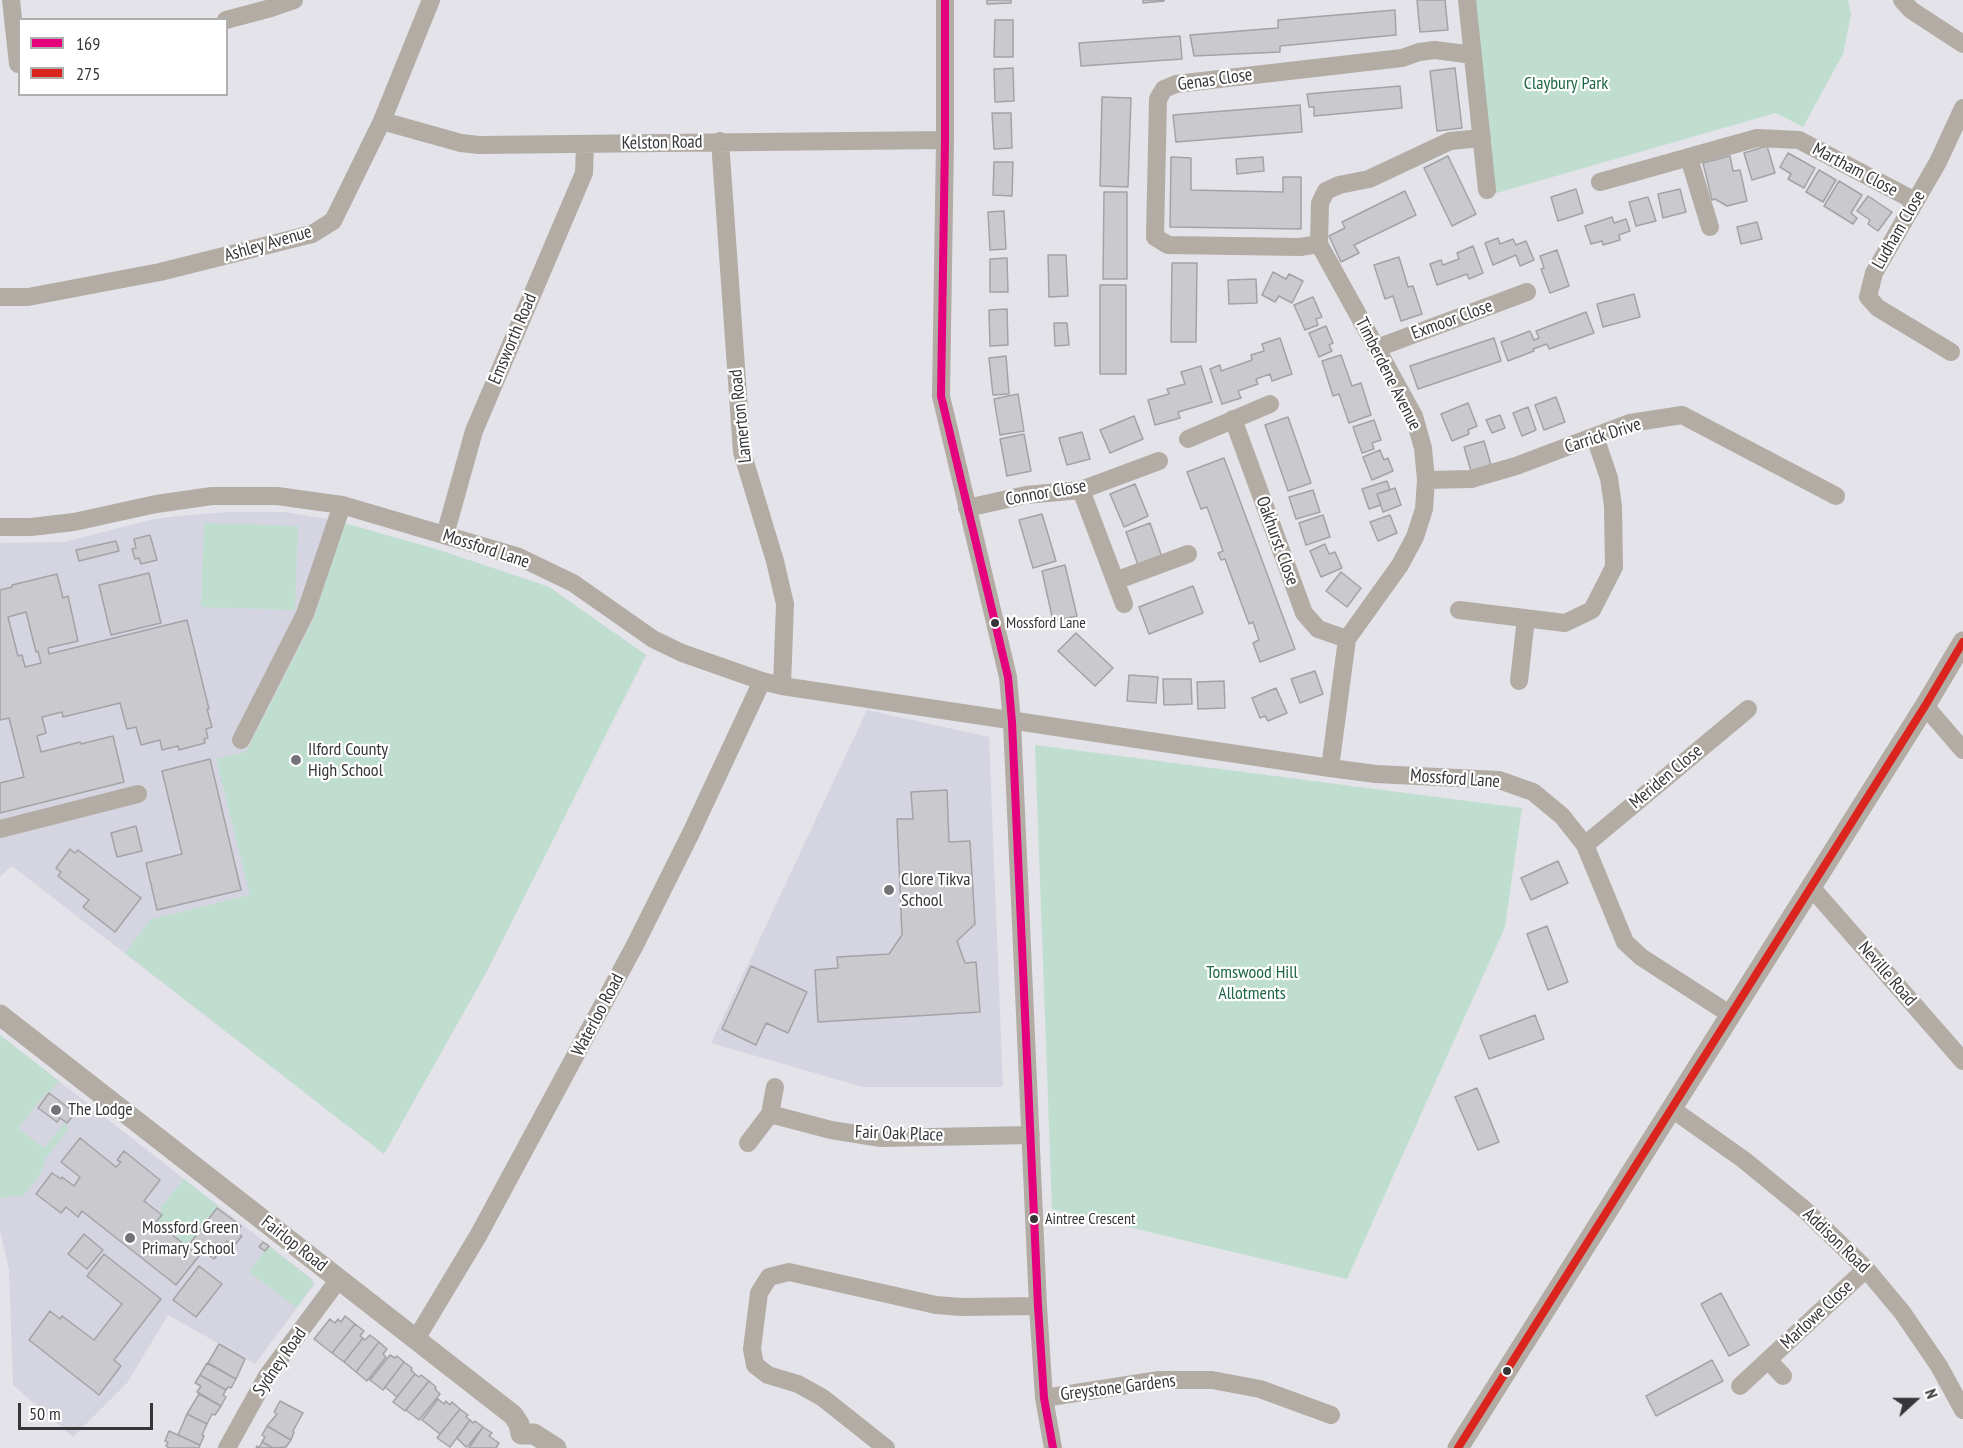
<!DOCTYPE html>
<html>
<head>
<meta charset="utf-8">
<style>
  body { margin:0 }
  #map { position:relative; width:1963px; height:1448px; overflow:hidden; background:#e3e3e9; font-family:"PT Sans Narrow",sans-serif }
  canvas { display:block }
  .legend { position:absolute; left:18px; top:18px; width:210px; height:78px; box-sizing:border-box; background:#fff; border:2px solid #afafb0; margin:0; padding:8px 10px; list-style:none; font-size:18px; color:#363639 }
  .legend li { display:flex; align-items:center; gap:12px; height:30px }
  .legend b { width:30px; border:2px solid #afafb0 }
  .north { position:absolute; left:1885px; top:1370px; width:60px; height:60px; -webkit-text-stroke:4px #fff; paint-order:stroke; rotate:69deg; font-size:16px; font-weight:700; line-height:24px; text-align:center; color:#363639 }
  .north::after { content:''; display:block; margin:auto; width:21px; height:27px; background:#363639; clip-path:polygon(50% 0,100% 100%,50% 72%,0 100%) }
  .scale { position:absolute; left:18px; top:1403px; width:135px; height:27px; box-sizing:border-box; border:3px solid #363639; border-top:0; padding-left:8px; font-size:18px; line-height:21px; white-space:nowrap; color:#363639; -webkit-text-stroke:4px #fff; paint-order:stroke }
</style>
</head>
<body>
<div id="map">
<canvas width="1963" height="1448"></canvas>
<ul class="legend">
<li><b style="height:8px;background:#e5007d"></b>169</li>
<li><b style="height:8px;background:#dc241f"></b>275</li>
</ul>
<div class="north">N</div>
<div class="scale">50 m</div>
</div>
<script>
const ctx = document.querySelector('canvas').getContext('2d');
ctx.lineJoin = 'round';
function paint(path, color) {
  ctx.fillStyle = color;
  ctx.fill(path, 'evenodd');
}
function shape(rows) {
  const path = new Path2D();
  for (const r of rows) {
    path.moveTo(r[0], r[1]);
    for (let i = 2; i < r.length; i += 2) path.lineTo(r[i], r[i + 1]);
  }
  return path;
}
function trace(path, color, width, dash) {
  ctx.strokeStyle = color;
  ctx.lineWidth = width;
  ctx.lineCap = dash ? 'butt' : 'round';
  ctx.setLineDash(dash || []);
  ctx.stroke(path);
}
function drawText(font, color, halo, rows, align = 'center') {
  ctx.font = font + ' "PT Sans Narrow",sans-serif';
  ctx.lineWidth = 4.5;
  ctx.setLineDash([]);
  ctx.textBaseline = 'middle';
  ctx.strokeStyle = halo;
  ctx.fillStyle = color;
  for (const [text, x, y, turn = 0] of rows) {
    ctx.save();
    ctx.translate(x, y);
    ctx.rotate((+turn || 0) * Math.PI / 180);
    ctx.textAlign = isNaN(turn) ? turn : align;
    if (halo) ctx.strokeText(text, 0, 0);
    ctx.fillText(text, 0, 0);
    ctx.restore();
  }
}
const built = shape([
  [229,512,284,512,328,519,439,550,549,587,646,655,487,971,384,1154,12,866,0,877,0,543,64,542,150,520,176,516],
  [867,710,989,737,1003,1087,863,1087,711,1043],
  [0,1035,312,1279,314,1285,255,1364,168,1315,127,1383,73,1437,13,1385,9,1270,0,1230]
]);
const green = shape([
  [1472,0,1848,0,1851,15,1843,54,1803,127,1776,113,1493,194],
  [204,523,298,526,295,610,201,607],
  [344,523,439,550,549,587,646,655,487,971,384,1154,125,953,150,920,250,895,216,759,246,752,314,618],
  [1035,745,1522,808,1505,927,1347,1279,1052,1209],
  [0,1035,59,1081,48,1094,46,1093,18,1128,44,1148,65,1122,68,1130,45,1159,41,1173,24,1195,0,1198],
  [184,1179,218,1206,188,1247,156,1222,161,1215,159,1213,162,1210,160,1208],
  [269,1246,314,1282,297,1308,249,1272]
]);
const building = shape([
  [987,0,1011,0,1011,3,987,4,987,0],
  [1143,0,1164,0,1164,1,1143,3,1143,0],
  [1417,0,1445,0,1448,30,1420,32,1417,0],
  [1395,10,1396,35,1280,46,1280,52,1194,56,1190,35,1278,28,1278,20,1395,10],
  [995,20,1013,20,1013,57,994,57,995,20],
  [1180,36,1182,59,1081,66,1079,43,1180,36],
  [1013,68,1014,101,995,102,994,69,1013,68],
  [1455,68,1462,128,1437,131,1430,71,1455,68],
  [1400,86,1402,108,1314,116,1314,107,1309,107,1307,94,1400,86],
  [1102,97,1131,98,1128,187,1100,186,1102,97],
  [1300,105,1302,132,1176,142,1173,115,1300,105],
  [992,113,1011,113,1012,148,994,149,992,113],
  [1767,146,1775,173,1752,180,1744,153,1767,146],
  [1788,153,1815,168,1804,188,1788,179,1791,174,1780,167,1788,153],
  [1448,156,1476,214,1452,226,1424,168,1448,156],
  [1730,156,1733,171,1740,170,1747,201,1727,206,1715,199,1712,200,1703,163,1730,156],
  [1171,157,1191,158,1191,190,1283,192,1283,177,1301,177,1301,229,1170,227,1171,157],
  [1263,157,1264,171,1237,174,1236,159,1263,157],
  [994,162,1013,162,1012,196,993,195,994,162],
  [1819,170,1836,180,1823,202,1806,192,1819,170],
  [1839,181,1862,195,1851,213,1857,218,1853,224,1824,206,1839,181],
  [1576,189,1583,213,1558,221,1551,197,1576,189],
  [1680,189,1686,212,1663,218,1658,194,1680,189],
  [1405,191,1416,215,1354,245,1359,253,1341,262,1329,236,1345,228,1342,222,1405,191],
  [1104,192,1127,192,1127,279,1103,279,1104,192],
  [1868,196,1892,212,1878,231,1868,224,1870,220,1857,211,1868,196],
  [1648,197,1656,221,1636,226,1629,202,1648,197],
  [1004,211,1006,249,990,250,988,212,1004,211],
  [1612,217,1614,223,1626,219,1630,231,1619,235,1620,240,1603,245,1602,241,1591,244,1585,226,1612,217],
  [1757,222,1762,239,1741,244,1737,227,1757,222],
  [1498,238,1500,244,1513,239,1516,245,1526,241,1534,260,1520,266,1516,255,1493,265,1485,243,1498,238],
  [1473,246,1483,273,1469,279,1467,274,1437,285,1430,264,1441,260,1443,265,1459,259,1457,253,1473,246],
  [1557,250,1569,286,1550,293,1541,269,1544,268,1540,256,1557,250],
  [1048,255,1066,255,1068,296,1049,297,1048,255],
  [1399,257,1408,287,1413,286,1422,314,1401,321,1393,296,1385,299,1374,265,1399,257],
  [1007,258,1008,292,990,292,990,259,1007,258],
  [1172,263,1197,263,1196,342,1171,342,1172,263],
  [1273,272,1286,279,1289,274,1303,281,1292,303,1279,296,1275,302,1262,295,1273,272],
  [1256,279,1257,303,1229,304,1228,280,1256,279],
  [1100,285,1126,285,1126,374,1100,374,1100,285],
  [1634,294,1640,317,1603,327,1597,304,1634,294],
  [1313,297,1322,317,1316,319,1318,325,1305,330,1294,305,1313,297],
  [1007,309,1008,345,990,346,989,310,1007,309],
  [1586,312,1594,333,1549,349,1547,344,1533,349,1534,351,1508,361,1501,342,1530,331,1534,340,1539,338,1536,331,1586,312],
  [1054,323,1067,323,1069,345,1055,346,1054,323],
  [1326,326,1333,343,1329,345,1332,351,1319,357,1309,333,1326,326],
  [1280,338,1292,374,1272,381,1270,374,1256,379,1258,384,1238,391,1241,398,1222,404,1210,369,1220,365,1221,371,1252,360,1251,355,1264,351,1262,344,1280,338],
  [1494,338,1501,361,1418,389,1410,366,1494,338],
  [1341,355,1352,386,1361,383,1371,415,1349,423,1339,394,1333,396,1322,361,1341,355],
  [1006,356,1009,394,993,395,989,358,1006,356],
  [1201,366,1212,402,1178,412,1180,418,1155,425,1148,400,1169,394,1167,389,1185,384,1181,372,1201,366],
  [1018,394,1024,431,1000,435,994,399,1018,394],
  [1556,397,1565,422,1544,430,1535,405,1556,397],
  [1468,403,1477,426,1468,430,1469,434,1452,441,1441,414,1468,403],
  [1528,407,1536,430,1522,436,1513,413,1528,407],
  [1500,415,1505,428,1492,433,1486,420,1500,415],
  [1134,416,1143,439,1110,453,1100,430,1134,416],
  [1288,417,1311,483,1288,491,1265,425,1288,417],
  [1374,420,1381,440,1372,443,1374,449,1362,453,1353,427,1374,420],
  [1082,432,1090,459,1067,465,1059,438,1082,432],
  [1024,434,1031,471,1007,476,1000,439,1024,434],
  [1484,441,1491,465,1471,471,1464,447,1484,441],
  [1380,450,1384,460,1388,458,1393,471,1372,480,1363,457,1380,450],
  [1224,458,1295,649,1260,662,1253,643,1259,640,1253,622,1249,624,1225,559,1221,560,1218,553,1223,551,1207,507,1201,509,1187,472,1224,458],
  [1387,481,1390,490,1377,494,1381,505,1369,509,1362,489,1387,481],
  [1135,484,1148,516,1124,527,1110,494,1135,484],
  [1395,488,1401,505,1383,512,1377,494,1395,488],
  [1313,490,1320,512,1296,519,1289,497,1313,490],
  [1042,514,1056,561,1033,568,1019,520,1042,514],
  [1323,515,1330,537,1306,545,1299,523,1323,515],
  [1390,515,1397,533,1378,541,1370,522,1390,515],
  [1150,523,1162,557,1138,565,1126,532,1150,523],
  [150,535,157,560,141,564,139,558,135,559,132,549,136,548,134,539,150,535],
  [116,541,119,551,79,561,76,550,116,541],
  [1325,544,1329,554,1335,552,1342,568,1321,577,1310,551,1325,544],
  [1065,565,1077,616,1053,621,1042,571,1065,565],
  [1341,572,1361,588,1347,607,1326,591,1341,572],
  [149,573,161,623,111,635,99,585,149,573],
  [57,574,63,598,68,596,78,641,48,648,49,654,187,620,209,709,207,709,212,727,206,729,208,738,204,739,205,743,179,750,178,746,162,750,160,740,141,745,136,727,127,729,120,703,63,717,62,712,42,717,46,733,37,736,41,752,80,742,81,744,113,736,124,782,0,813,0,783,24,777,9,718,0,720,0,590,12,587,12,585,57,574],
  [26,612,36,652,38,651,41,663,25,667,22,655,18,656,8,617,26,612],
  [1193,586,1203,613,1149,634,1139,607,1193,586],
  [1076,633,1113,668,1095,686,1058,651,1076,633],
  [1315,671,1323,694,1300,703,1291,679,1315,671],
  [1129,675,1158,677,1156,703,1127,701,1129,675],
  [1163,679,1191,679,1192,704,1164,705,1163,679],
  [1224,681,1225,708,1198,709,1197,682,1224,681],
  [1276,688,1287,713,1268,721,1265,716,1260,718,1252,698,1276,688],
  [210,759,241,890,157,910,146,863,182,854,162,771,210,759],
  [947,790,949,842,970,841,975,924,957,941,965,963,976,962,980,1012,818,1022,815,970,838,968,837,957,889,954,902,935,897,819,913,819,911,792,947,790],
  [136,826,142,851,117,857,111,833,136,826],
  [70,849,75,853,78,850,141,898,115,932,83,907,89,900,58,876,61,872,56,868,70,849],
  [1558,861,1568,883,1531,900,1521,878,1558,861],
  [1547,926,1568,982,1548,990,1527,934,1547,926],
  [751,966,807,992,788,1033,766,1023,756,1045,722,1029,751,966],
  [1535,1015,1544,1039,1489,1059,1480,1036,1535,1015],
  [1477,1088,1499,1142,1478,1150,1455,1097,1477,1088],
  [49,1093,75,1113,67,1123,60,1118,57,1122,38,1108,49,1093],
  [80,1138,116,1167,121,1162,117,1160,124,1151,160,1180,144,1201,162,1215,156,1222,199,1256,176,1285,82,1211,78,1217,66,1207,61,1213,36,1194,52,1173,61,1179,62,1177,74,1186,80,1177,61,1162,80,1138],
  [217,1208,241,1226,236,1232,242,1236,234,1246,227,1241,214,1259,191,1242,217,1208],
  [84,1234,103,1250,87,1269,68,1254,84,1234],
  [263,1242,269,1246,265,1251,259,1247,263,1242],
  [104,1254,161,1299,114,1360,121,1366,99,1395,29,1340,50,1311,60,1319,62,1316,94,1340,122,1304,87,1276,104,1254],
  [199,1266,222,1284,196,1317,173,1300,199,1266],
  [1721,1293,1749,1345,1729,1356,1701,1304,1721,1293],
  [345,1316,355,1324,332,1353,314,1339,330,1319,335,1323,338,1319,341,1322,345,1316],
  [355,1324,364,1331,360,1336,363,1338,344,1362,332,1353,355,1324],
  [370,1335,379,1342,356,1372,344,1362,363,1338,365,1340,370,1335],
  [379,1342,387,1349,383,1354,386,1357,367,1381,356,1372,379,1342],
  [219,1344,245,1359,236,1379,208,1363,219,1344],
  [390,1355,395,1358,397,1356,404,1362,383,1390,370,1380,390,1355],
  [1712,1360,1723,1381,1656,1416,1646,1396,1712,1360],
  [404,1362,412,1368,411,1370,415,1374,397,1397,385,1387,404,1362],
  [207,1363,236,1379,231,1388,228,1387,226,1390,200,1375,207,1363],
  [415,1374,419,1377,421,1375,429,1381,405,1411,393,1402,415,1374],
  [200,1375,226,1390,223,1395,226,1397,221,1406,197,1392,201,1386,195,1383,200,1375],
  [429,1381,436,1387,435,1389,440,1394,419,1420,406,1410,429,1381],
  [199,1394,221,1406,215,1415,212,1414,207,1424,187,1414,199,1394],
  [438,1399,444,1404,446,1401,450,1405,452,1402,460,1409,440,1434,422,1420,438,1399],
  [280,1401,303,1413,293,1431,294,1432,291,1440,267,1426,277,1414,274,1412,280,1401],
  [460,1409,468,1415,466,1417,470,1420,450,1447,437,1438,460,1409],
  [187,1414,207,1424,202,1435,204,1436,200,1445,178,1435,187,1414],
  [470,1420,473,1423,475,1421,483,1427,468,1446,466,1447,457,1438,470,1420],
  [267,1426,291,1440,286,1447,273,1448,262,1442,265,1437,262,1435,267,1426],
  [483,1427,492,1433,489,1436,499,1443,496,1448,469,1448,483,1427],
  [169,1431,200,1445,199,1448,169,1448,166,1446,168,1442,165,1441,169,1431],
  [262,1442,273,1448,256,1448,257,1446,259,1448,262,1442]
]);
const minor = shape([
  [11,0,18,64],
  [945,0,945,140,941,396,1008,677,1012,722,1038,1306,1044,1398,1053,1448],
  [1467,0,1487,190],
  [1902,0,1911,10,1963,44],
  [226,20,271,8,294,0],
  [382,121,461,143,479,145,945,140],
  [720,141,742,452,775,561,785,604,782,686],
  [1689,158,1710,227],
  [1600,182,1757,138,1799,140,1915,201],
  [1319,244,1300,247,1168,245,1155,237,1158,99,1164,89,1176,84,1402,58,1419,52,1435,50,1473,55],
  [0,297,28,297,160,272,312,234,333,221,382,121,431,0],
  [1377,348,1527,292],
  [1951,352,1878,308,1868,297,1874,273,1938,162,1963,108],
  [1233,419,1304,613,1318,629,1347,639],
  [1188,439,1270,404],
  [1426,480,1471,479,1516,466,1630,423,1682,415,1836,496],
  [1081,490,1124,604],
  [967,508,1026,495,1081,490,1159,461],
  [0,527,31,527,74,522,156,504,212,496,277,496,342,505,519,557,573,583,653,639,682,653,762,681,782,686,1330,768,1376,774,1499,780,1533,792,1562,816,1585,845,1625,942,1641,957,1731,1015],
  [445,535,474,431,584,173,585,145],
  [1115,581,1188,554],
  [1459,610,1565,623,1592,610,1614,567,1613,506,1609,478,1595,437],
  [1519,681,1526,618],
  [1925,706,1963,750],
  [241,740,305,614,342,505],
  [1330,768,1347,639,1400,565,1415,537,1424,509,1426,480,1423,448,1414,416,1319,244,1320,203,1326,191,1339,185,1369,179,1450,141,1482,138],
  [0,829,138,794],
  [1585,845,1748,709],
  [1811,887,1963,1061],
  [1672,1109,1744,1160,1805,1210,1866,1269,1902,1312,1939,1366,1963,1410],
  [770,1114,831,1130,881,1138,1031,1135],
  [748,1143,770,1114,775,1087],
  [416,1339,478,1236,635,945,691,833,762,681],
  [1768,1360,1783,1376],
  [1740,1386,1866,1269],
  [1044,1398,1159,1380,1212,1380,1260,1389,1331,1415],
  [227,1448,267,1376,339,1279],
  [886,1448,823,1398,798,1384,768,1375,755,1365,752,1349,759,1293,769,1277,789,1272,936,1305,962,1307,1038,1306]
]);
const tertiary = shape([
  [0,1015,513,1415,519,1424,521,1434,534,1434,556,1448],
  [1458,1448,1925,706,1963,642]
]);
const bus1 = shape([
  [945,0,945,140,941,396,1008,677,1012,722,1038,1306,1044,1398,1053,1448]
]);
const bus2 = shape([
  [1458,1448,1925,706,1963,642]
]);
const markers = [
  [995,623,5,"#363639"],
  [296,760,6,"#737377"],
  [889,890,6,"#737377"],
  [56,1110,6,"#737377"],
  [1034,1219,5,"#363639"],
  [130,1238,6,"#737377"],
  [1507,1371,5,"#363639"]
];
const busNames = [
  ["Mossford Lane",1006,623],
  ["Aintree Crescent",1045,1219]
];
const streetNames = [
  ["Genas Close",1215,80,-8],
  ["Kelston Road",662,143,-1],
  ["Martham Close",1855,170,28],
  ["Ludham Close",1899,230,-60],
  ["Ashley Avenue",268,244,-16],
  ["Exmoor Close",1452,320,-20],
  ["Emsworth Road",513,339,-67],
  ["Timberdene Avenue",1388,374,63],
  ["Lamerton Road",741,416,-96],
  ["Carrick Drive",1603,436,-18],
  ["Connor Close",1046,493,-10],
  ["Oakhurst Close",1277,541,70],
  ["Mossford Lane",486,549,18],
  ["Meriden Close",1666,777,-40],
  ["Mossford Lane",1455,779,4],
  ["Neville Road",1887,974,49],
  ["Waterloo Road",598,1015,-62],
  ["Fair Oak Place",899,1134,2],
  ["Addison Road",1836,1241,44],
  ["Fairlop Road",294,1244,38],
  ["Marlowe Close",1817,1315,-43],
  ["Sydney Road",280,1362,-55],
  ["Greystone Gardens",1118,1388,-7]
];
const parkNames = [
  ["Claybury Park",1566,84],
  ["Tomswood Hill",1252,973],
  ["Allotments",1252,994]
];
const poiNames = [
  ["Ilford County",308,750],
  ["High School",308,771],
  ["Clore Tikva",901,880],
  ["School",901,901],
  ["The Lodge",68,1110],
  ["Mossford Green",142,1228],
  ["Primary School",142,1249]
];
paint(built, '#d5d5e1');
paint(green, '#bfded0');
paint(building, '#c9c9ce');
trace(building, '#a3a3a7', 1.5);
trace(minor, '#b3aca4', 18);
trace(tertiary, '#b3aca4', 21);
trace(bus1, '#e5007d', 8);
trace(bus2, '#dc241f', 8);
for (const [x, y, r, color] of markers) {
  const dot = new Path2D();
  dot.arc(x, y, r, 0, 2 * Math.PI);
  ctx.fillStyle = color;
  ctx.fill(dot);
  trace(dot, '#fff', 2);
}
drawText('16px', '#363639', '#fff', busNames, 'left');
drawText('18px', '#363639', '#fff', streetNames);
drawText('18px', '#1f6547', '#fff', parkNames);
drawText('18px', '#363639', '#fff', poiNames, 'left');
</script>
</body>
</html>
